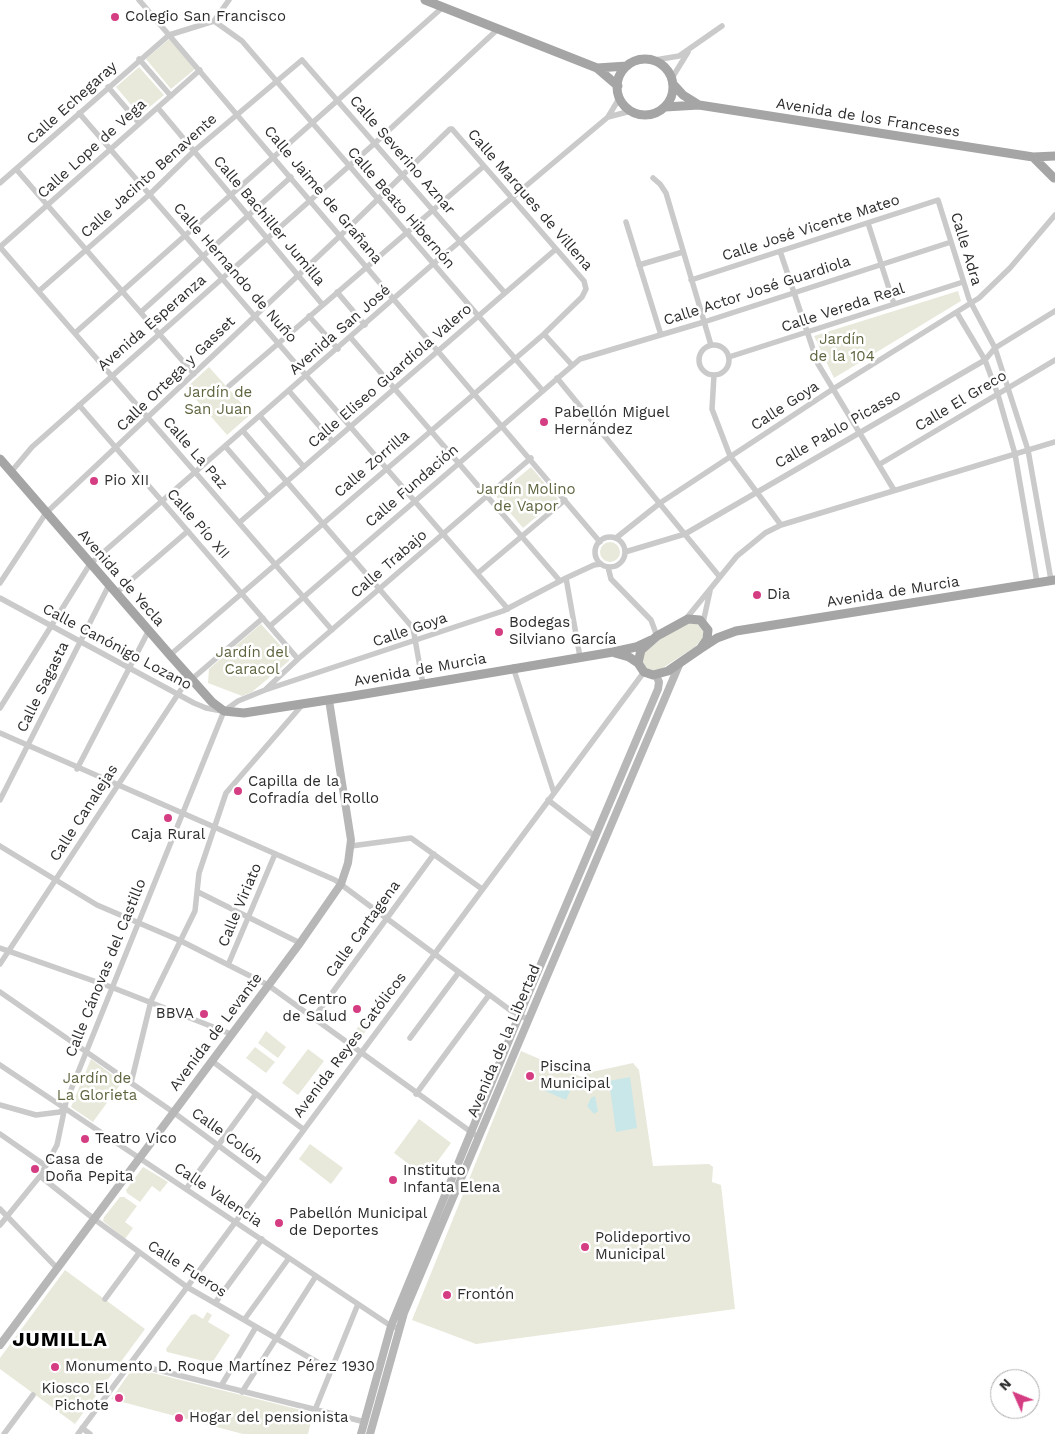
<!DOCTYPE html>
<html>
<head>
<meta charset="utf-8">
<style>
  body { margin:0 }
  #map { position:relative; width:1055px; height:1434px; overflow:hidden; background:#fff; font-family:"Work Sans",sans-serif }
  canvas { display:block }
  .north { position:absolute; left:990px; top:1369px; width:50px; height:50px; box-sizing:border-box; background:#fff; border:1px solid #ababab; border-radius:50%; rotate:314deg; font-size:14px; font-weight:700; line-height:20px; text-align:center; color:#2d2d2d }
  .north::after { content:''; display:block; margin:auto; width:18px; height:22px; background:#d53d83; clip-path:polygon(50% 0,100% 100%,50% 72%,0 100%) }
</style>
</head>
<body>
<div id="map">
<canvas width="1055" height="1434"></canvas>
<div class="north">N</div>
</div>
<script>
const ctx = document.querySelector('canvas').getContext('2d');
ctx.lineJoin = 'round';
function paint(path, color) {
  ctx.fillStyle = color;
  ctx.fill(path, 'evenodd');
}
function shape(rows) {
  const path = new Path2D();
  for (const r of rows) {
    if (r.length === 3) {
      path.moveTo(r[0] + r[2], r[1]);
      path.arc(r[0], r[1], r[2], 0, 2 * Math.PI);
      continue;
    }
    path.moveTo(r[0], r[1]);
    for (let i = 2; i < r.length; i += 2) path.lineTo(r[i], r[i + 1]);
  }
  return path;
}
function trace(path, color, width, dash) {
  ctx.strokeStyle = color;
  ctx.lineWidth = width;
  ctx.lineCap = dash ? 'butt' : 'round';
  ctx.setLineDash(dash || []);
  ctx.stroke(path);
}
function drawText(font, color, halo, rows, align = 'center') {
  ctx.font = font + ' "Work Sans",sans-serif';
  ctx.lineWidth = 5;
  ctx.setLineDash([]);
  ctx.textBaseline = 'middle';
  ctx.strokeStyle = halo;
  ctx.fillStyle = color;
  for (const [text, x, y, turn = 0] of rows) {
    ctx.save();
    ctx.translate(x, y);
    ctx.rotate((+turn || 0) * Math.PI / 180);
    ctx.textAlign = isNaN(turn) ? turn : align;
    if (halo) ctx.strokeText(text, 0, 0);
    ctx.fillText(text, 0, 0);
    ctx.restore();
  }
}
const green = shape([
  [169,39,195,69,171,89,146,59],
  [139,67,164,95,140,115,116,87],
  [958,291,961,301,834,378,814,336],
  [209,367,251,414,227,435,186,388],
  [531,467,558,499,523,528,496,496],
  [610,552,10],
  [689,623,697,624,704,632,703,637,695,647,661,669,653,671,645,668,642,663,644,653,663,637],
  [261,624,290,656,289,661,252,692,242,696,208,683,209,669],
  [376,1004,382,1009,356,1044,349,1039],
  [266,1031,286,1047,278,1058,258,1043],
  [255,1047,275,1062,266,1073,246,1058],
  [308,1049,324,1061,298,1095,282,1083],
  [521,1051,584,1078,587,1073,633,1063,639,1070,653,1166,709,1164,713,1167,712,1182,721,1185,735,1309,476,1344,412,1320],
  [91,1059,122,1082,93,1122,71,1107],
  [419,1119,451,1143,426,1177,394,1153],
  [310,1144,343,1168,331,1184,299,1159],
  [143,1167,168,1182,160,1192,152,1186,140,1202,127,1193,126,1190],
  [120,1197,124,1197,137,1206,125,1222,133,1228,125,1239,103,1221,104,1217],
  [65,1270,145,1329,75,1424,0,1369,0,1358],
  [207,1312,212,1315,208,1322,230,1335,212,1363,167,1352,166,1349,191,1315,195,1314,203,1319],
  [133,1368,313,1413,308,1434,243,1434,111,1399]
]);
const water = shape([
  [630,1077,637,1128,616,1132,609,1081],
  [548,1078,571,1089,566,1100,543,1090],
  [595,1096,598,1111,594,1114,587,1106,591,1098]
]);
const street = shape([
  [139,0,169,35,214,21],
  [229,0,214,21,242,41,543,391],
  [139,59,171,96],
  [655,60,679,56,722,26],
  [672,78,688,52],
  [108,87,139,123],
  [158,108,322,304],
  [79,113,508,609],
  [608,117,631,111],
  [16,169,194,374],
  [653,178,660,184,666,193,711,345],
  [0,183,169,35,600,542],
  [626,222,661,335],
  [868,223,894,304],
  [0,247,332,630],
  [0,247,200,70],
  [780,251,818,364,894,490],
  [639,265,683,252],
  [691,280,938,200,969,299,995,348,1028,450,1051,580],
  [39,291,150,194,194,151,302,60,505,293],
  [337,292,365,325],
  [141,312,291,177],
  [957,313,985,360,998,395,1015,454,1037,582],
  [309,316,338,349],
  [75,333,443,7],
  [544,334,572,365],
  [351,338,560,581],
  [714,360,15],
  [729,357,963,282],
  [714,375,712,409,730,456,781,525],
  [557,378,719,576],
  [229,386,484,166],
  [289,391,333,442],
  [79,405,298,659],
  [260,416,304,467],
  [243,431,413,628,423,684],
  [225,446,269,497],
  [880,464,1055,360],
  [11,472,32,447,375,143,498,29],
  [240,522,556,249],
  [610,552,15],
  [616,538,660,503,833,389,979,298,1010,268,1055,215],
  [625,552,685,534,985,360,995,348,1055,311],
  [608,567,611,579,651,620,657,636],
  [478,573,565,500],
  [566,578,580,657],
  [0,583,46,513,341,235,450,129,452,129,584,281,586,289,582,297,544,334,170,655],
  [116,593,188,531],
  [0,598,194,703,206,708,222,711],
  [685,620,737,556,765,533,781,525,1055,442],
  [703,623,710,591],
  [270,626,580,359,704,322,951,242],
  [513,667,554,793],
  [192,679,263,618],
  [266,689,298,659,531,458],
  [0,708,90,564,433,264,608,117,620,97],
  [0,733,335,880,510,1010,527,1019],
  [77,769,149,630],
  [0,800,109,585],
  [548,800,596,837],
  [0,846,97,905,181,941,268,985,478,1137],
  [351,846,411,838,482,889],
  [198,892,300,943],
  [0,948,111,987,231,1034],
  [0,964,190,676],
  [228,965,275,854],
  [0,992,173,1112,265,1180],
  [313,1019,434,854],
  [410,1038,459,972],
  [212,1061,303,1129],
  [0,1065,316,1276,391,1326,398,1328],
  [131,1083,151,1001,195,911,199,873,226,793,303,704],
  [416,1094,489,995],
  [0,1105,36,1115,60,1112,65,1108],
  [0,1134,46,1166],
  [40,1176,94,1219,187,1287,331,1370],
  [186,1189,256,1094],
  [0,1209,57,1268],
  [0,1225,40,1176,57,1145,66,1102,224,711,238,701,265,690,503,611,566,578,594,565,601,564],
  [105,1299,139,1253],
  [215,1303,262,1239],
  [244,1320,289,1258],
  [130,1363,365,1422],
  [221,1386,256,1327],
  [242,1392,316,1276],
  [315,1410,358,1304],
  [82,1428,90,1434],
  [4,1434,33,1395],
  [78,1434,644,672]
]);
const secondary = shape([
  [0,1345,300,943,341,884,348,863,351,840,329,700],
  [361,1434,391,1326,524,1004,658,689,659,682,656,675],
  [370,1434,404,1313,679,665]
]);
const primary = shape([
  [425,0,597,68,618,86],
  [645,87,28],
  [597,68,627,66],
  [673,84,683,95,699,105],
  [665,107,699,105,1033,157,1055,156],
  [1033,157,1054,178],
  [0,459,170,655,212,702,224,711,244,713,353,696,613,652,636,647,651,640],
  [688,619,700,620,708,630,707,639,700,649,668,671,653,675,644,672,638,663,641,650,657,636,688,619],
  [700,649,717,638,736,631,1055,580],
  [615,653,629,657,638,663]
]);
const markers = [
  [115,17,5,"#d53d83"],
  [544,422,5,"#d53d83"],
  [94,481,5,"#d53d83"],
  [757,595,5,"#d53d83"],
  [499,632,5,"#d53d83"],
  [238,791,5,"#d53d83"],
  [168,818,5,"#d53d83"],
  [357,1009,5,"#d53d83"],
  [204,1014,5,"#d53d83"],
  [530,1076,5,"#d53d83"],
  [85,1139,5,"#d53d83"],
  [35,1169,5,"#d53d83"],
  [393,1180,5,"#d53d83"],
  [279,1223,5,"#d53d83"],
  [585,1247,5,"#d53d83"],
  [447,1295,5,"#d53d83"],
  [55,1367,5,"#d53d83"],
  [119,1398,5,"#d53d83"],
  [179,1418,5,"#d53d83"]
];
const poiNames = [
  ["Colegio San Francisco",125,17],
  ["Pabellón Miguel",554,413],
  ["Hernández",554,430],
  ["Pio XII",104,481],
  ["Dia",767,595],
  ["Bodegas",509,623],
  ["Silviano García",509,640],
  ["Capilla de la",248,782],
  ["Cofradía del Rollo",248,799],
  ["Caja Rural",168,835,"center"],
  ["Centro",347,1000,"right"],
  ["de Salud",347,1017,"right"],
  ["BBVA",194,1014,"right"],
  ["Piscina",540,1067],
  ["Municipal",540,1084],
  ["Teatro Vico",95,1139],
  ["Casa de",45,1160],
  ["Doña Pepita",45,1177],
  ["Instituto",403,1171],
  ["Infanta Elena",403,1188],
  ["Pabellón Municipal",289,1214],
  ["de Deportes",289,1231],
  ["Polideportivo",595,1238],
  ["Municipal",595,1255],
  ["Frontón",457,1295],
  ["Monumento D. Roque Martínez Pérez 1930",65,1367],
  ["Kiosco El",109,1389,"right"],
  ["Pichote",109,1406,"right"],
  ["Hogar del pensionista",189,1418]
];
const streetNames = [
  ["Calle Echegaray",72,103,-42],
  ["Avenida de los Franceses",868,118,9],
  ["Calle Lope de Vega",92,149,-42],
  ["Calle Severino Aznar",402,155,49],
  ["Calle Jacinto Benavente",149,176,-42],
  ["Calle Jaime de Grañana",323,195,50],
  ["Calle Marques de Villena",530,200,49],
  ["Calle Beato Hibernón",401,208,49],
  ["Calle Bachiller Jumilla",269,221,50],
  ["Calle José Vicente Mateo",811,228,-18],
  ["Calle Adra",966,249,73],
  ["Calle Hernando de Nuño",235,273,49],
  ["Calle Actor José Guardiola",757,291,-18],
  ["Calle Vereda Real",843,308,-18],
  ["Avenida Esperanza",152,323,-41],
  ["Avenida San José",340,330,-41],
  ["Calle Ortega y Gasset",176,374,-44],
  ["Calle Eliseo Guardiola Valero",390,376,-41],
  ["Calle El Greco",961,401,-31],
  ["Calle Goya",785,406,-33],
  ["Calle Pablo Picasso",838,429,-30],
  ["Calle La Paz",195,453,49],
  ["Calle Zorrilla",372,464,-41],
  ["Calle Fundación",412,486,-41],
  ["Calle Pío XII",198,524,49],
  ["Calle Trabajo",389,564,-41],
  ["Avenida de Yecla",121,578,49],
  ["Avenida de Murcia",893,592,-9],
  ["Calle Goya",410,630,-19],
  ["Calle Canónigo Lozano",117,647,28],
  ["Avenida de Murcia",420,670,-10],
  ["Calle Sagasta",43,687,-64],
  ["Calle Canalejas",84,813,-57],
  ["Calle Viriato",240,905,-67],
  ["Calle Cartagena",363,929,-54],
  ["Calle Cánovas del Castillo",106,968,-68],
  ["Avenida de Levante",216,1032,-53],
  ["Avenida de la Libertad",504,1041,-67],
  ["Avenida Reyes Católicos",350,1045,-53],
  ["Calle Colón",227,1136,36],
  ["Calle Valencia",218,1195,34],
  ["Calle Fueros",187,1269,33]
];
const parkNames = [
  ["Jardín",842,340],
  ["de la 104",842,357],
  ["Jardín de",218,393],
  ["San Juan",218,410],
  ["Jardín Molino",526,490],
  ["de Vapor",526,507],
  ["Jardín del",252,653],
  ["Caracol",252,670],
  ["Jardín de",97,1079],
  ["La Glorieta",97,1096]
];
const districtNames = [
  ["JUMILLA",60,1340]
];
paint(green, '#e8e9db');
paint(water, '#c9e7e8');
trace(street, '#cacaca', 5.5);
trace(secondary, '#b7b7b7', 8);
trace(primary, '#a5a5a5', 9);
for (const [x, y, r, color] of markers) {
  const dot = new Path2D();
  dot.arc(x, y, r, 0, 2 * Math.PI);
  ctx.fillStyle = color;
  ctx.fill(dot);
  trace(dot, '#fff', 2);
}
drawText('15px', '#2d2d2d', '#fff', poiNames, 'left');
drawText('15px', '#2d2d2d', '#fff', streetNames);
drawText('15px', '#5e643e', '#fff', parkNames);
ctx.letterSpacing = '1px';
drawText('bold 20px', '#000', '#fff', districtNames);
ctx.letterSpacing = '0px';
</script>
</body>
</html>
